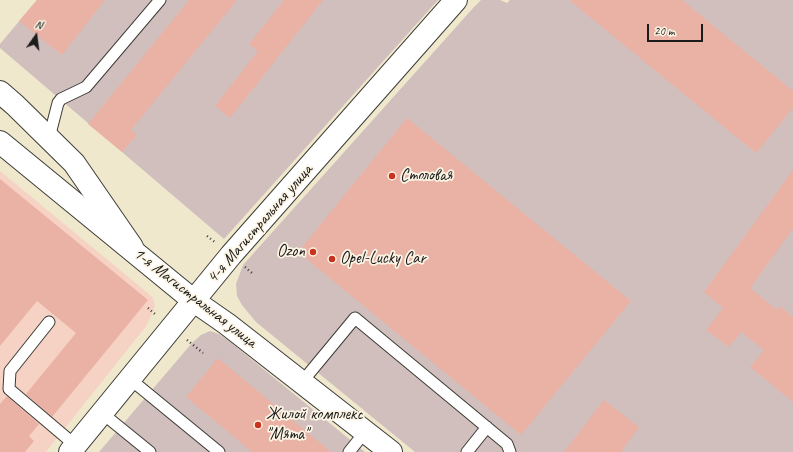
<!DOCTYPE html>
<html>
<head>
<meta charset="utf-8">
<style>
  body { margin:0 }
  #map { position:relative; width:793px; height:452px; overflow:hidden; background:#efe8cc; font-family:Caveat,sans-serif }
  canvas { display:block }
  .north { position:absolute; left:16px; top:16px; width:40px; height:40px; -webkit-text-stroke:3px #fcf5e5; paint-order:stroke; rotate:14deg; font-size:11px; font-weight:700; line-height:16px; text-align:center; color:#1c1c1c }
  .north::after { content:''; display:block; margin:auto; width:14px; height:18px; background:#1c1c1c; clip-path:polygon(50% 0,100% 100%,50% 72%,0 100%) }
  .scale { position:absolute; left:647px; top:24px; width:56px; height:18px; box-sizing:border-box; border:2px solid #1c1c1c; border-top:0; padding-left:5px; font-size:12px; line-height:14px; white-space:nowrap; color:#1c1c1c; -webkit-text-stroke:3px #fcf5e5; paint-order:stroke }
</style>
</head>
<body>
<div id="map">
<canvas width="793" height="452"></canvas>
<div class="north">N</div>
<div class="scale">20 m</div>
</div>
<script>
const ctx = document.querySelector('canvas').getContext('2d');
ctx.lineJoin = 'round';
function paint(path, color) {
  ctx.fillStyle = color;
  ctx.fill(path, 'evenodd');
}
function shape(rows) {
  const path = new Path2D();
  for (const r of rows) {
    path.moveTo(r[0], r[1]);
    for (let i = 2; i < r.length; i += 2) path.lineTo(r[i], r[i + 1]);
  }
  return path;
}
function trace(path, color, width, dash) {
  ctx.strokeStyle = color;
  ctx.lineWidth = width;
  ctx.lineCap = dash ? 'butt' : 'round';
  ctx.setLineDash(dash || []);
  ctx.stroke(path);
}
function drawText(font, color, halo, rows, align = 'center') {
  ctx.font = font + ' Caveat,sans-serif';
  ctx.lineWidth = 3.5;
  ctx.setLineDash([]);
  ctx.textBaseline = 'middle';
  ctx.strokeStyle = halo;
  ctx.fillStyle = color;
  for (const [text, x, y, turn = 0] of rows) {
    ctx.save();
    ctx.translate(x, y);
    ctx.rotate((+turn || 0) * Math.PI / 180);
    ctx.textAlign = isNaN(turn) ? turn : align;
    if (halo) ctx.strokeText(text, 0, 0);
    ctx.fillText(text, 0, 0);
    ctx.restore();
  }
}
const built = shape([
  [0,171,149,294,153,298,155,306,147,325,46,452,0,452]
]);
const industrial = shape([
  [37,0,438,0,224,239,0,48,0,44],
  [481,0,500,0,507,3,510,0,793,0,793,452,415,452,256,322,242,305,237,296,236,284,243,265,474,7],
  [210,331,219,334,229,341,365,452,99,452,192,343,201,335]
]);
const building = shape([
  [37,0,105,0,62,55,19,21],
  [189,0,237,0,131,130,137,135,122,152,88,124],
  [284,0,323,0,230,118,215,106,258,51,249,44],
  [569,0,682,0,793,91,793,108,756,153],
  [407,118,631,301,521,435,298,252],
  [793,170,793,229,750,288,777,310,780,306,793,317,793,402,750,367,764,350,741,332,729,347,706,330,723,308,704,292],
  [0,179,148,300,52,417,26,394,76,333,37,301,0,346],
  [218,358,331,452,252,452,186,397],
  [7,396,39,424,29,436,34,441,25,452,0,452,0,404],
  [604,400,639,427,621,452,564,452]
]);
const path = shape([
  [207,236,216,243],
  [245,267,253,274],
  [148,308,156,315],
  [187,340,203,353]
]);
const service = shape([
  [49,138,58,103,61,99,86,87,160,0],
  [49,322,10,371,9,389,75,445],
  [130,379,219,452],
  [302,382,355,318,507,444,510,452],
  [102,413,150,452],
  [349,452,365,432],
  [467,452,487,427]
]);
const minor = shape([
  [0,92,15,105,74,163,132,247]
]);
const tertiary = shape([
  [0,142,194,301,227,324,391,452],
  [70,452,231,255,456,0]
]);
const markers = [
  [392,176,4,"#c8321e"],
  [313,252,4,"#c8321e"],
  [332,259,4,"#c8321e"],
  [258,425,4,"#c8321e"]
];
const poiNames = [
  ["Столовая",400,176],
  ["Ozon",305,252,"right"],
  ["Opel-Lucky Car",340,259],
  ["Жилой комплекс",266,415],
  ["\"Мята\"",266,435]
];
const streetNames = [
  ["4-я Магистральная улица",260,224,-49],
  ["1-я Магистральная улица",195,298,38]
];
paint(built, '#f6d2c4');
paint(industrial, '#d1bfbe');
paint(building, '#eab2a5');
trace(service, '#3c3b36', 13);
trace(minor, '#3c3b36', 24);
trace(tertiary, '#3c3b36', 24);
trace(path, '#3c3b36', 2.5, [1, 3]);
trace(service, '#fff', 11);
trace(minor, '#fff', 22);
trace(tertiary, '#fff', 22);
for (const [x, y, r, color] of markers) {
  const dot = new Path2D();
  dot.arc(x, y, r, 0, 2 * Math.PI);
  ctx.fillStyle = color;
  ctx.fill(dot);
  trace(dot, '#fcf5e5', 1.5);
}
drawText('17px', '#1c1c1c', '#fcf5e5', poiNames, 'left');
drawText('17px', '#1c1c1c', '#fcf5e5', streetNames);
</script>
</body>
</html>
